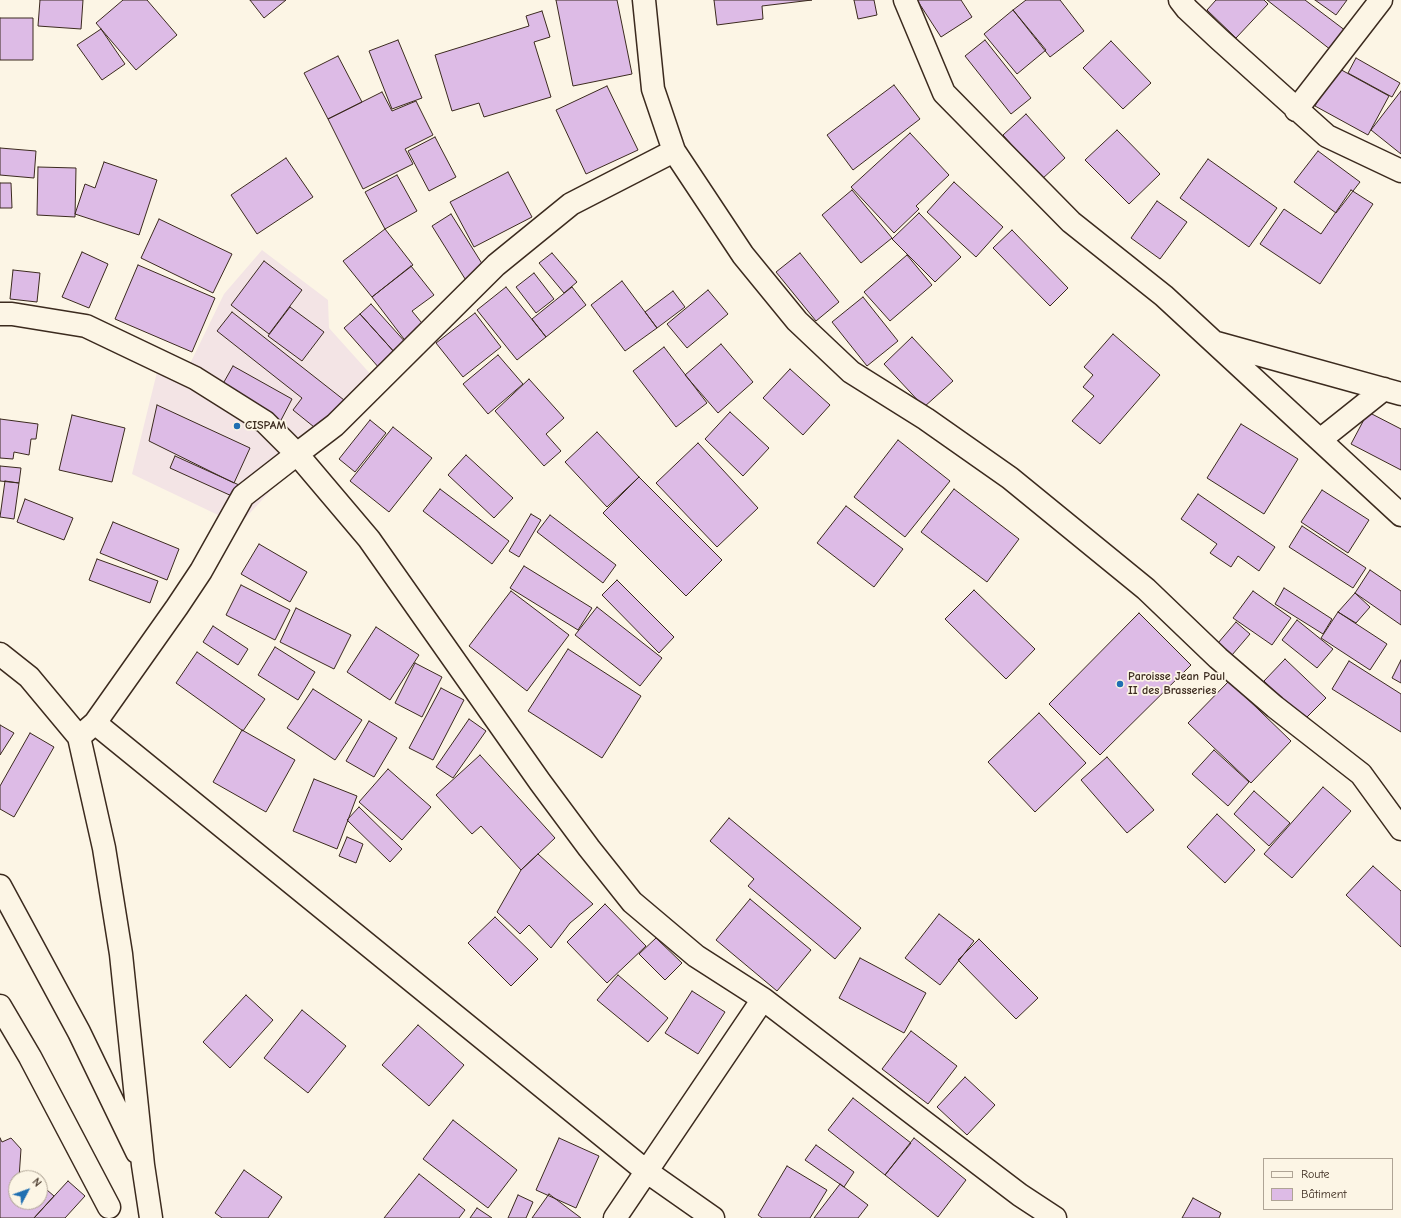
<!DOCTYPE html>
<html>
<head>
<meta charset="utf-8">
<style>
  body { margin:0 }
  #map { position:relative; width:1401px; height:1218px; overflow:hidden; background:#fcf5e5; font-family:"Comic Neue",sans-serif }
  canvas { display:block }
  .legend { position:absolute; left:1263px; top:1158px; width:130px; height:52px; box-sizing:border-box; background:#fcf5e5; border:1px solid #afa495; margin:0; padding:5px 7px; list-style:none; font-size:12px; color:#3b2a1e }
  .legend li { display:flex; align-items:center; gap:8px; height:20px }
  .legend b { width:20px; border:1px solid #afa495 }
  .north { position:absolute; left:8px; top:1170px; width:40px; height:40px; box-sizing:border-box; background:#fcf5e5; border:1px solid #afa495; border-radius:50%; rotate:49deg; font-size:11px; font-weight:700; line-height:16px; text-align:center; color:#3b2a1e }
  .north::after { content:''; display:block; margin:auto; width:14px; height:18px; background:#1f6fb2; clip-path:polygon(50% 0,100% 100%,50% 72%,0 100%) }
</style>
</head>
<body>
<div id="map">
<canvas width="1401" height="1218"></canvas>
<ul class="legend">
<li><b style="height:5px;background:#fcf5e5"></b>Route</li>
<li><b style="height:11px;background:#ddbbe6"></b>Bâtiment</li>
</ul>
<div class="north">N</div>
</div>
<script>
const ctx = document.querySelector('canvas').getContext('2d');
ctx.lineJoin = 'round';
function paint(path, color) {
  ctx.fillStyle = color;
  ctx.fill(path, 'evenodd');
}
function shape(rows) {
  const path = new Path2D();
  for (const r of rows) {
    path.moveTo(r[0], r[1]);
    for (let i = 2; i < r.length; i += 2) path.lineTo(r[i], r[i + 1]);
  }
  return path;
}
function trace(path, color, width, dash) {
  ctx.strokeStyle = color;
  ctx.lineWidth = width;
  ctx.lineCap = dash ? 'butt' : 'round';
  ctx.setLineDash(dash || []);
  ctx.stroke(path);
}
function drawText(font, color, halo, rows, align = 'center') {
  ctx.font = font + ' "Comic Neue",sans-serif';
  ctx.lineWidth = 3.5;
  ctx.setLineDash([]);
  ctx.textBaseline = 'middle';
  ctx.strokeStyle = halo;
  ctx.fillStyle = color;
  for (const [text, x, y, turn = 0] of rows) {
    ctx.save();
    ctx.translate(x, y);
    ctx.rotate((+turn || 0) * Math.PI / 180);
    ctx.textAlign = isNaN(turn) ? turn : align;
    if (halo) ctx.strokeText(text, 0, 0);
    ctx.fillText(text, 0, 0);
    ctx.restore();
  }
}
const built = shape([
  [262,250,328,300,329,328,374,378,239,525,132,474,158,368,183,378,224,294]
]);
const building = shape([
  [40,0,83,0,81,29,38,26,40,0],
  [123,0,147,0,177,35,136,70,96,23,123,0],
  [250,0,286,0,264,18,250,0],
  [556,0,617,0,632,74,573,86,556,0],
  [714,0,812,0,762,6,763,19,717,25,714,0],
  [854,0,874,0,877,15,858,19,854,0],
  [917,0,961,0,972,17,941,37,917,0],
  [1026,0,1060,0,1084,31,1050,57,1013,10,1026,0],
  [1216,0,1264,0,1268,4,1236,38,1207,10,1216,0],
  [1267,0,1305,0,1346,31,1331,50,1267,0],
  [1315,0,1347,0,1336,15,1315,0],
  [1013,10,1046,50,1017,74,984,34,1013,10],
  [542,11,550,37,534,42,551,97,484,117,479,103,452,111,435,55,529,26,526,16,542,11],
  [0,18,33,18,33,60,0,60,0,18],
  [101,29,125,64,102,80,77,45,101,29],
  [398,40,422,98,392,109,369,51,398,40],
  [985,40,1031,98,1011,114,965,56,985,40],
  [1111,41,1151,83,1123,109,1083,68,1111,41],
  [338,56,362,102,328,119,304,73,338,56],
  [1356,58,1400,83,1392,97,1348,73,1356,58],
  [1336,67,1389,96,1368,135,1315,106,1336,67],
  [894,85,920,119,853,170,827,135,894,85],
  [607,86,638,150,586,174,556,110,607,86],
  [1401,91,1401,154,1371,130,1401,91],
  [382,92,392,111,416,101,433,135,405,149,413,164,363,189,328,119,382,92],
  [1026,114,1065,158,1042,179,1003,135,1026,114],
  [1117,130,1160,174,1129,204,1085,160,1117,130],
  [910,133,949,175,916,206,919,209,894,233,851,187,910,133],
  [435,137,456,177,429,191,408,151,435,137],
  [0,148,36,151,34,178,0,175,0,148],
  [1318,151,1360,182,1336,213,1294,182,1318,151],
  [286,158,313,197,257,234,231,195,286,158],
  [1208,159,1277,208,1249,247,1180,198,1208,159],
  [104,162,157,180,139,235,75,214,85,184,95,188,104,162],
  [38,167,76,168,75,217,37,215,38,167],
  [508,172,532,217,474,247,450,202,508,172],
  [397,175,417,211,385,229,365,192,397,175],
  [954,182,1003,227,976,257,927,212,954,182],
  [0,183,11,183,12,208,0,208,0,183],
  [852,190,892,238,861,263,822,215,852,190],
  [1351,190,1373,204,1320,284,1260,244,1284,209,1321,234,1351,190],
  [1157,201,1187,222,1160,259,1131,238,1157,201],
  [919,213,961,257,935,282,892,239,919,213],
  [451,214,486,270,467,282,432,226,451,214],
  [159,219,232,254,213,293,141,258,159,219],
  [385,229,413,265,372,297,343,261,385,229],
  [1012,230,1068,288,1050,306,993,248,1012,230],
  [82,252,108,264,89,308,62,297,82,252],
  [552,253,577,282,564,293,539,263,552,253],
  [800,253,839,302,816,321,776,272,800,253],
  [907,255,932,285,890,321,864,292,907,255],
  [264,261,302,290,269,334,231,305,264,261],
  [138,265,215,298,192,352,115,319,138,265],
  [411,266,434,295,412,311,426,328,407,343,372,297,411,266],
  [13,270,40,273,37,302,10,299,13,270],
  [534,273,554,299,536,313,516,287,534,273],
  [622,281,657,328,625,351,591,305,622,281],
  [506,287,546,337,517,360,477,310,506,287],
  [572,287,586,305,546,337,532,319,572,287],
  [708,290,728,314,687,348,667,324,708,290],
  [673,291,685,307,657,328,645,312,673,291],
  [863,297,898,341,867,366,832,322,863,297],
  [371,304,407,344,396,354,360,314,371,304],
  [290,307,324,332,302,361,268,336,290,307],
  [232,312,344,400,319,431,293,410,302,398,217,331,232,312],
  [475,313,501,347,463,377,436,343,475,313],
  [360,314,396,354,380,369,344,328,360,314],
  [1113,334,1160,375,1100,444,1072,421,1094,396,1083,387,1093,375,1084,367,1113,334],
  [912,337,953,381,924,407,884,364,912,337],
  [721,344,753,382,718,413,685,375,721,344],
  [664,347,707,403,676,427,633,371,664,347],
  [498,355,523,384,488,414,463,384,498,355],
  [233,366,292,399,280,422,220,389,233,366],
  [790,369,830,405,803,435,763,398,790,369],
  [529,379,564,418,546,434,561,451,544,466,495,411,529,379],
  [157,405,250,448,234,483,149,441,157,405],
  [730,412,769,448,743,476,705,439,730,412],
  [1368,412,1401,429,1401,470,1351,444,1368,412],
  [72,415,125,428,112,482,59,470,72,415],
  [0,419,38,424,36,439,31,439,29,455,14,452,13,459,0,458,0,419],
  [370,420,386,433,355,472,339,459,370,420],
  [1241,424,1298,459,1264,514,1207,478,1241,424],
  [393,427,432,458,389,512,350,481,393,427],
  [597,432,639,477,607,507,565,462,597,432],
  [898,440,950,481,905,537,854,497,898,440],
  [698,443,758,508,717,547,656,483,698,443],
  [466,455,513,498,494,518,448,475,466,455],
  [175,456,239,485,234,497,170,468,175,456],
  [0,466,21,468,19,483,0,481,0,466],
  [639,477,722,560,686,596,603,513,639,477],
  [5,481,19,483,14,519,0,517,5,481],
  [440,489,509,541,492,564,423,511,440,489],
  [954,489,1019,539,987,582,921,532,954,489],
  [1322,490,1369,520,1348,553,1301,522,1322,490],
  [1198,494,1275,547,1259,571,1238,556,1231,567,1210,553,1217,544,1181,519,1198,494],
  [25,499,73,518,64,540,17,522,25,499],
  [846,506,903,549,874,587,817,543,846,506],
  [531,514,541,520,519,557,509,551,531,514],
  [550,515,616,565,603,583,537,532,550,515],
  [113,522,179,549,167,580,100,553,113,522],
  [1302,526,1366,568,1353,588,1289,547,1302,526],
  [259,544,307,572,290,602,241,574,259,544],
  [97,559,158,581,150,603,89,580,97,559],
  [524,566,592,608,578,630,510,588,524,566],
  [1370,570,1401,591,1401,625,1355,593,1370,570],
  [617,580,674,637,659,653,602,595,617,580],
  [241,585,290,610,275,640,226,615,241,585],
  [1284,588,1332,619,1323,634,1275,604,1284,588],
  [974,590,1035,649,1006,679,945,619,974,590],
  [511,591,569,635,527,691,469,646,511,591],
  [1253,591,1291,618,1272,645,1233,618,1253,591],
  [1355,593,1370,607,1356,623,1338,612,1355,593],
  [597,607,662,658,640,686,575,635,597,607],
  [296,608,351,635,334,669,280,642,296,608],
  [1338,612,1387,644,1370,670,1321,638,1338,612],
  [1139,613,1191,665,1100,755,1049,704,1139,613],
  [1297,620,1333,649,1317,668,1282,640,1297,620],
  [1236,622,1250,634,1232,655,1218,643,1236,622],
  [213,626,248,649,238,665,203,642,213,626],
  [376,627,419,655,390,700,347,672,376,627],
  [275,647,315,672,298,700,258,675,275,647],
  [568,649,641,696,602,758,528,711,568,649],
  [197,652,265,699,243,731,176,683,197,652],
  [1285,659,1326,698,1304,720,1264,681,1285,659],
  [1401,660,1401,683,1392,678,1401,660],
  [1349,661,1401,694,1401,732,1332,689,1349,661],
  [415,663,442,677,422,717,395,703,415,663],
  [1229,681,1291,741,1251,783,1188,723,1229,681],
  [441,688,464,700,433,760,409,748,441,688],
  [313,689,362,720,335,760,287,728,313,689],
  [1039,713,1086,763,1035,812,988,762,1039,713],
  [469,719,486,731,453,778,436,767,469,719],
  [369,721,397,738,374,777,346,761,369,721],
  [0,725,14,733,0,755,0,725],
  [242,730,295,760,266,812,213,782,242,730],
  [30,733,54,747,14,817,0,809,0,786,30,733],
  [1214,750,1249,782,1228,806,1192,774,1214,750],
  [480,755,555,838,521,870,481,826,472,834,436,795,480,755],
  [1107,757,1154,810,1127,833,1081,780,1107,757],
  [388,769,431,807,402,840,359,802,388,769],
  [314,779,357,796,337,849,293,831,314,779],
  [1323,787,1351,811,1292,878,1264,854,1323,787],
  [1254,791,1290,823,1269,846,1234,814,1254,791],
  [359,807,402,849,390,862,347,820,359,807],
  [1217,814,1255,850,1225,883,1187,847,1217,814],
  [729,818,861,928,835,959,748,886,754,879,710,841,729,818],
  [347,837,363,844,356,863,339,856,347,837],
  [538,854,593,904,570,923,551,948,529,925,520,934,497,912,521,870,538,854],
  [1373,866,1401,891,1401,947,1346,895,1373,866],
  [750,899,811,950,777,991,716,940,750,899],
  [605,904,646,946,607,983,567,942,605,904],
  [939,914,974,941,940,985,905,958,939,914],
  [495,917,538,959,511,986,468,943,495,917],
  [656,938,682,963,665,980,639,954,656,938],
  [979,939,1038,998,1016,1019,958,960,979,939],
  [860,958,926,993,904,1033,839,998,860,958],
  [618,975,668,1018,648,1042,597,1000,618,975],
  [692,991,725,1012,698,1054,665,1033,692,991],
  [246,995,273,1020,230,1068,203,1042,246,995],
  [302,1010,346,1046,308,1093,264,1058,302,1010],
  [418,1025,464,1065,429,1106,382,1065,418,1025],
  [911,1031,957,1066,928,1104,882,1069,911,1031],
  [965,1077,995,1105,967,1135,937,1107,965,1077],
  [853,1098,911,1143,885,1175,828,1130,853,1098],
  [453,1120,517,1170,488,1208,423,1159,453,1120],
  [0,1138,2,1142,11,1138,21,1149,19,1178,16,1178,16,1202,40,1202,40,1184,54,1196,34,1218,0,1218,0,1138],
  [559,1138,599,1156,576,1208,536,1190,559,1138],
  [914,1138,966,1180,938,1217,885,1175,914,1138],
  [816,1145,854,1172,844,1187,805,1160,816,1145],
  [787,1166,827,1190,810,1218,762,1218,758,1215,787,1166],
  [244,1170,282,1197,268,1218,222,1218,215,1213,244,1170],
  [419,1174,465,1210,459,1218,384,1218,419,1174],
  [68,1181,85,1196,65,1218,34,1218,68,1181],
  [840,1184,868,1205,858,1218,814,1218,840,1184],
  [549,1194,581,1218,532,1218,549,1194],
  [518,1195,533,1202,526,1218,508,1218,518,1195],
  [1193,1198,1221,1213,1219,1218,1182,1218,1193,1198],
  [477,1208,492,1218,470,1218,477,1208]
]);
const minor = shape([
  [644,0,653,89,674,151,743,255,797,321,851,372,926,419,1010,478,1146,589,1218,658,1275,707,1361,774,1401,829],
  [905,0,944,93,1071,222,1164,296,1401,515],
  [1180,0,1187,9,1219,39,1327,136,1401,171],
  [1296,110,1381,0],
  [0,314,12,314,86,326,195,378,265,422,297,454,335,425,496,265,571,204,674,151],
  [1217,343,1401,394],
  [1320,440,1384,389],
  [0,654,29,677,79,737,104,848,121,954,143,1165,151,1218],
  [95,723,177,607,201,571,243,496,297,454,369,539,540,782,589,848,632,902,696,956,763,999,924,1122,1020,1195,1055,1218],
  [79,737,95,723,646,1171,713,1218],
  [0,886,79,1032,137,1152],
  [0,1006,30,1057,109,1207],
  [615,1218,763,999]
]);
const markers = [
  [237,426,4,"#1f6fb2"],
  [1120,684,4,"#1f6fb2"]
];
const poiNames = [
  ["CISPAM",245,426],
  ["Paroisse Jean Paul",1128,677],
  ["II des Brasseries",1128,691]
];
paint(built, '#f3e4e5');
paint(building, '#ddbbe6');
trace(building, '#3b2a1e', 1);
trace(minor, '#3b2a1e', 25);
trace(minor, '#fcf5e5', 22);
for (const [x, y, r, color] of markers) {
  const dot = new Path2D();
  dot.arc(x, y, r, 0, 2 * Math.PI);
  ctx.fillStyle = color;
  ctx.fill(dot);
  trace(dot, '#fcf5e5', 1.5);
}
drawText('bold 12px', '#3b2a1e', '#fcf5e5', poiNames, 'left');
</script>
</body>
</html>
